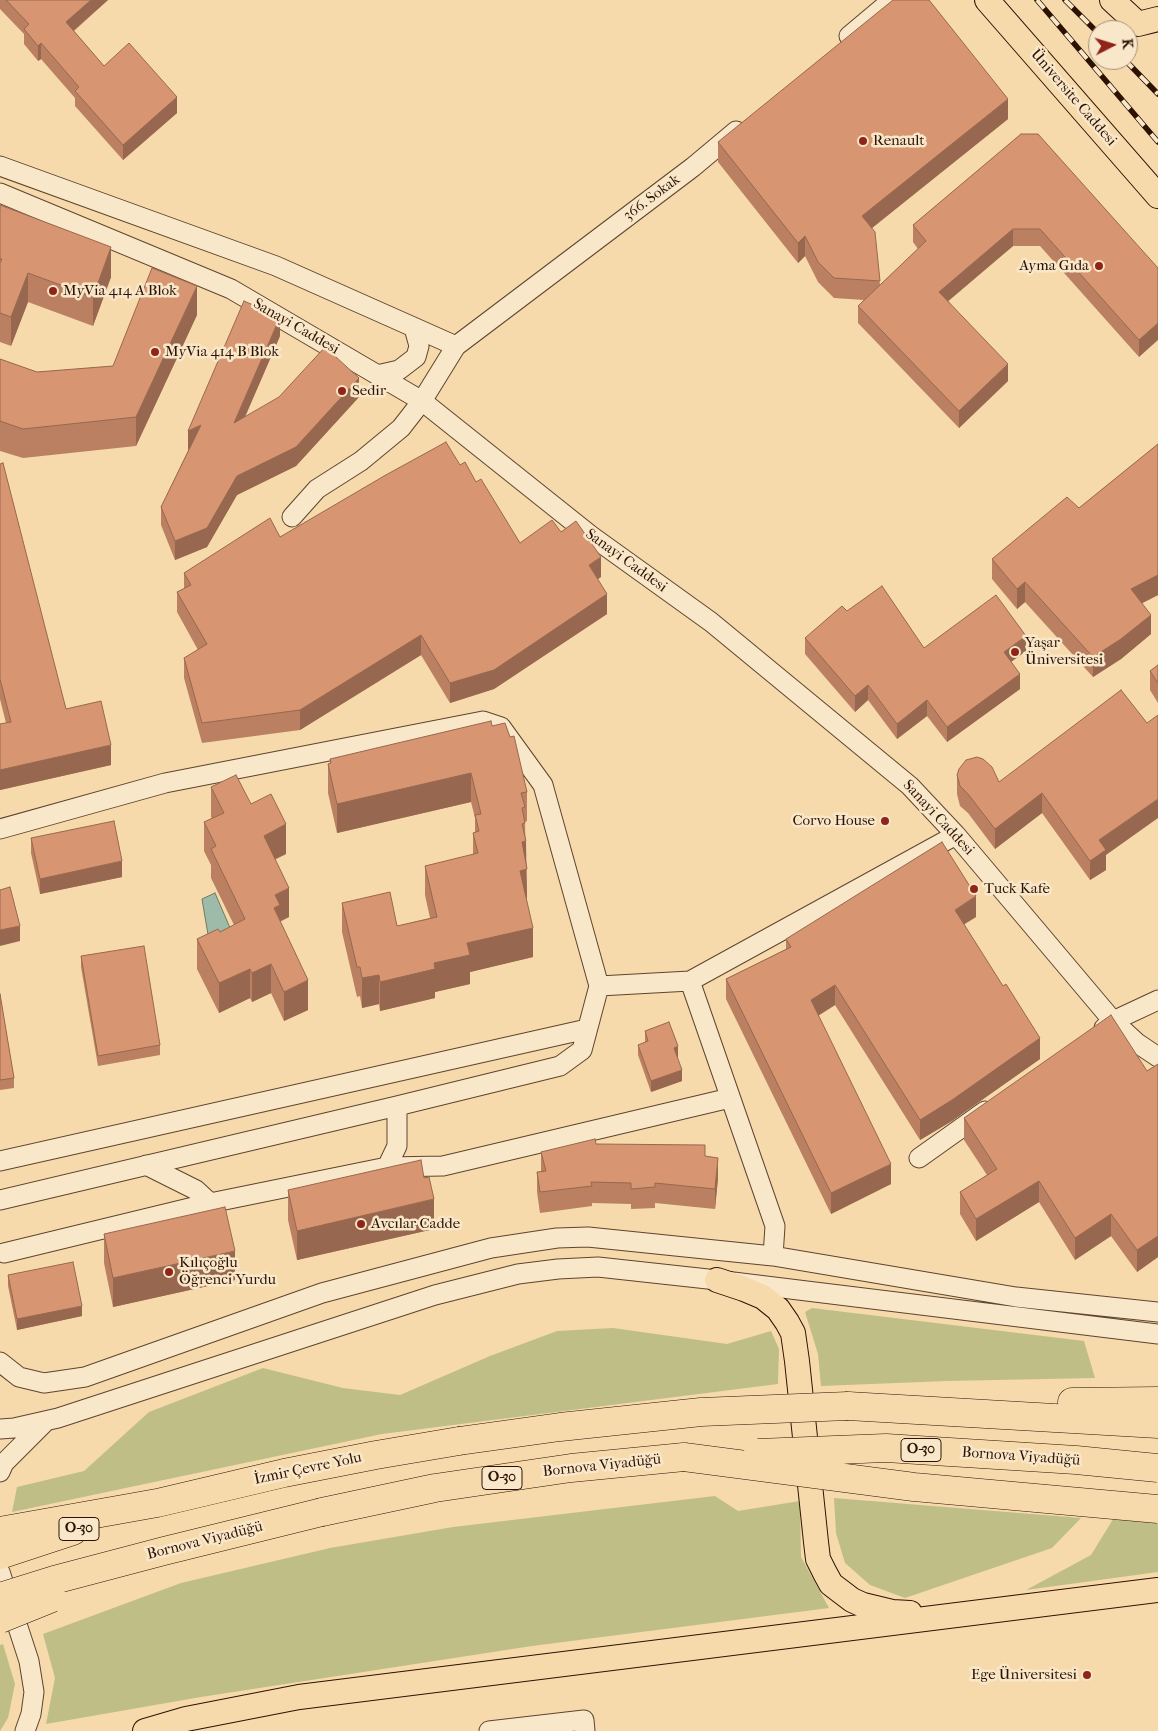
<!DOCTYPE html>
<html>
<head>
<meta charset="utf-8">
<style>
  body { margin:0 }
  #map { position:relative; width:1158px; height:1731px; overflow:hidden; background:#f6daac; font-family:"IM FELL French Canon",serif }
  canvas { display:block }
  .north { position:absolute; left:1088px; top:20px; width:50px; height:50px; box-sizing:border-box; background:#f9e7c9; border:1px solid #a7927a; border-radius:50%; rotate:85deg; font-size:14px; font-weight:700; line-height:20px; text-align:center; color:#2d1204 }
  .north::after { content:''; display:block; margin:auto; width:18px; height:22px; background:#8f2418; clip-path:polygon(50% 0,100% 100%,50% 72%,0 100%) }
</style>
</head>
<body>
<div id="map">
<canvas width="1158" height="1731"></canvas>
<div class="north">K</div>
</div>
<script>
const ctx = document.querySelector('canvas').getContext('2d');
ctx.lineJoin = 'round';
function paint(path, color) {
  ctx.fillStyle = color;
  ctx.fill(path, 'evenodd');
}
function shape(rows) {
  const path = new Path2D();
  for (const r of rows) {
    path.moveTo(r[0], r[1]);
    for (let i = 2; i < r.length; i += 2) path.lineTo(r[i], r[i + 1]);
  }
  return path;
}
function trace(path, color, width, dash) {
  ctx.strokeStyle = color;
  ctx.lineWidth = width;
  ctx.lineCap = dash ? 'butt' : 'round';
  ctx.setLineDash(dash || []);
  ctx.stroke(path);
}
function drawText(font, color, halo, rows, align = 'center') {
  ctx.font = font + ' "IM FELL French Canon",serif';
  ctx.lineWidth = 5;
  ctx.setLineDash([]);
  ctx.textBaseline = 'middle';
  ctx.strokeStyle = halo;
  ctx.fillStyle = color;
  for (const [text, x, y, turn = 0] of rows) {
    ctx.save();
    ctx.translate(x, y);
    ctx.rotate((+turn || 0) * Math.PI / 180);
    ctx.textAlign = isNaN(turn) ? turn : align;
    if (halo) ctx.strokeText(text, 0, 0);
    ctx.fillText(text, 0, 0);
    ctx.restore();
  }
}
const green = shape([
  [812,1308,1084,1341,1095,1378,947,1381,821,1386,818,1354,805,1312],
  [613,1328,727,1344,771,1331,779,1349,778,1384,382,1434,12,1512,17,1487,84,1471,149,1412,263,1368,343,1388,400,1395,490,1356,557,1331],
  [715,1496,738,1511,800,1501,801,1557,829,1608,532,1646,201,1697,46,1724,55,1678,43,1634,181,1583,330,1548,453,1527],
  [834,1498,1081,1518,1052,1548,905,1598,870,1585,845,1563,836,1533],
  [1115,1516,1158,1520,1158,1572,1026,1590,1091,1555],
  [3,1644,15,1684,8,1718,0,1731,0,1645]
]);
const water = shape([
  [215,893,240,951,213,964,202,899,215,893]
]);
const minor = shape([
  [849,36,892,0],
  [0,166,276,266,456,346],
  [0,193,231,289,422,401,590,535,711,622,910,786,956,835,1113,1021,1137,1043,1158,1057],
  [377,375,399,370,416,357,419,346,414,328],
  [292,517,317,489,361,461,401,428,422,401,456,346,693,167,736,131],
  [0,829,165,783,483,721,501,727,543,785,599,986,582,1050,560,1066,397,1106,0,1200],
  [690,981,775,1226,773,1256],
  [599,986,690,981,956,835],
  [1104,1028,1113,1021,1158,1000],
  [919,1158,985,1111],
  [0,1161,587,1029],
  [146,1165,196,1190,210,1203],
  [387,1167,397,1146,397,1106],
  [4,1253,210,1203,387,1167,443,1166,730,1098],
  [0,1362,19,1377,44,1383,85,1377,322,1293,491,1248,557,1238,588,1237,773,1256,1016,1297,1158,1312],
  [0,1429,14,1428,58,1418,435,1295,518,1274,558,1269,598,1267,717,1280,1158,1334],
  [0,1472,4,1463,46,1421],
  [0,1572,29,1661,34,1692,31,1714,25,1731],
  [489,1731,584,1720,585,1731]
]);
const major = shape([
  [987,0,1158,196],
  [1112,0,1138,24,1158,19],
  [717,1280,744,1289,763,1297,778,1309,787,1322,793,1333,797,1361,816,1542,818,1559,825,1573,831,1584,852,1600,863,1605,892,1612,910,1613],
  [145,1731,186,1719,299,1697,1158,1590]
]);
const highway = shape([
  [1072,1402,1158,1401],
  [848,1406,1158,1424],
  [322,1512,435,1488,571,1468,684,1457],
  [0,1531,157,1503,284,1473,376,1455,459,1441],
  [0,1555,73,1531]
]);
const rail = shape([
  [1037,0,1158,142],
  [1065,0,1098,33],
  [1125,60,1158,94]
]);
const highwayBridge = shape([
  [459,1441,560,1427,701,1412,848,1406],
  [758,1453,886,1448,1076,1460,1158,1468],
  [684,1457,914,1487,1158,1509],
  [0,1597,54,1580,164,1551,322,1512],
  [0,1619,52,1598]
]);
const wall = shape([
  [0,0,108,0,74,31,104,66,177,113,123,160,75,106,75,98,41,59,38,61,24,44,24,34,0,9],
  [1008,119,872,228,880,285,918,249,913,242,913,225,1021,134,1158,268,1139,357,1040,246,1013,246,948,301,1008,381,959,428,858,323,858,306,864,300,834,298,818,282,805,256,798,263,718,162,718,142],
  [0,205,111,277,93,326,28,302,11,346,0,342],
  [197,315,136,446,23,458,0,451,0,359,37,372,113,366],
  [280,336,245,417,359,397,296,466,237,495,207,547,175,560,161,525,161,507,189,449,188,450],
  [1158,444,1158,595,1142,603,1151,634,1121,659,1093,677,1025,602,1017,609,992,579,992,559,1079,508],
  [0,464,66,709,111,765,0,790,0,724,6,723,0,699],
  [460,465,476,482,520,543,561,532,601,577,598,579,607,614,494,689,450,703,421,655,300,730,202,743,184,678,184,658,198,650,177,612,177,592,184,589,184,573,280,537],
  [847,611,924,648,1026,651,1011,662,1020,689,947,742,927,716,897,739,868,700,855,712,805,654,805,638],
  [1158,665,1158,703,1150,690,1150,671],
  [1147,723,1106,855,1106,870,1090,880,1042,813,995,849,968,813,960,806,957,794,957,775,999,782],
  [492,726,527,792,527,821,525,822,527,898,526,898,533,957,470,972,470,984,435,992,435,998,380,1011,379,1004,362,1008,360,996,357,997,342,932,342,903,397,926,430,918,425,895,425,866,473,855,473,833,475,832,475,818,471,802,337,833,328,793,328,764,330,763,330,759],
  [211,787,251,804,286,854,275,859,289,917,280,922,308,1010,284,1021,271,993,252,1002,250,998,219,1013,197,969,197,939,220,932,234,925,211,878,211,865,204,851,204,822,212,818,211,817],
  [31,838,122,877,40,894,31,853],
  [976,917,964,924,1040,1059,952,1121,920,1140,835,1005,818,1016,891,1184,831,1214,726,999,726,979,786,949,786,939],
  [81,956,160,1045,160,1055,98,1066,81,967],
  [0,994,14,1078,14,1088,0,1090],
  [645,1031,678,1057,677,1057,682,1081,651,1092,638,1055,638,1045,645,1042],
  [1158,1064,1158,1257,1137,1272,1111,1236,1075,1260,1039,1202,976,1241,960,1214,960,1192,987,1175,964,1140,964,1118,1147,1071],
  [596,1144,718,1178,715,1209,655,1203,655,1208,631,1209,631,1204,592,1203,592,1206,540,1213,537,1192,537,1172,541,1172,541,1152],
  [288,1190,434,1229,297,1260,288,1220],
  [104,1234,235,1280,113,1307,104,1263],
  [8,1275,82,1316,17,1330,8,1286]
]);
const shadedWall = shape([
  [91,0,108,0,66,37,66,22],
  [41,43,41,59,38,61,38,46],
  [177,97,177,113,123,160,123,145],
  [1008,99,1008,119,862,236,862,216],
  [1013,229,1013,246,939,309,939,292],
  [805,236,805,256,798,263,798,243],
  [111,247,111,277,93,326,93,297],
  [28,273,28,302,11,346,11,317],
  [197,286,197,315,136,446,136,417],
  [280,317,280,336,234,442,234,423],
  [1158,323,1158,340,1139,357,1139,340],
  [1008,364,1008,381,959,428,959,411],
  [359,378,359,397,296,466,237,495,207,547,175,560,175,541,237,476],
  [201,425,201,444,188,450,188,431],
  [601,557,601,577,589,585,589,565],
  [1158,575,1158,595,1131,609,1131,589],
  [1025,582,1025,602,1017,609,1017,589],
  [607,594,607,614,494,689,450,703,450,683],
  [1151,615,1151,634,1121,659,1093,677,1093,657],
  [421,635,421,655,300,730,300,710],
  [1026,636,1026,651,1004,667,1004,652],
  [1020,674,1020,689,947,742,947,727],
  [868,685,868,700,855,712,855,696],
  [927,700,927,716,897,739,897,724],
  [111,745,111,765,0,790,0,770],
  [471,773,471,802,337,833,337,804],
  [1042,793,1042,813,995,849,995,829],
  [1158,799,1158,818,1106,855,1106,870,1090,880,1090,861,1099,840],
  [286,824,286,854,264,865,264,836],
  [526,841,527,898,520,900,520,871,522,842],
  [122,861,122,877,40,894,40,879],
  [289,888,289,917,280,921,274,908,275,895],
  [976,896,976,917,955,930,955,910],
  [20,926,20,941,0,946,0,930],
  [533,928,533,957,470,972,470,984,435,992,435,998,380,1011,380,982,467,943],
  [271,964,271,993,252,1002,252,973],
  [250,969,250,998,219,1013,219,983],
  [379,975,379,1004,362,1008,362,978],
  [308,980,308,1010,284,1021,284,992],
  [835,985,835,1005,811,1020,811,1000],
  [1040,1038,1040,1059,952,1121,920,1140,920,1120],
  [678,1046,678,1057,674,1058,674,1048],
  [682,1070,682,1081,651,1092,651,1081],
  [718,1158,718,1178,715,1209,715,1189],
  [891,1164,891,1184,831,1214,831,1193],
  [1039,1181,1039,1202,976,1241,976,1219],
  [434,1199,434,1229,297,1260,297,1231],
  [1111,1214,1111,1236,1075,1260,1075,1238],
  [1158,1236,1158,1257,1137,1272,1137,1250],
  [235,1251,235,1280,113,1307,113,1278],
  [82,1306,82,1316,17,1330,17,1319]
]);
const building = shape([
  [6,0,91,0,66,22,104,66,129,43,177,97,123,145,75,91,79,87,41,43,38,46,24,29,29,24,6,0],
  [893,0,929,0,1008,99,862,216,875,232,880,281,834,278,818,262,805,236,798,243,718,142,893,0],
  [1021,134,1038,134,1158,268,1158,323,1139,340,1040,229,1013,229,939,292,1008,364,959,411,858,306,926,241,913,225,1021,134],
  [0,205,111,247,93,297,28,273,11,317,0,313,0,263,2,259,0,259,0,205],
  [152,268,197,286,136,417,23,429,0,421,0,359,37,372,113,366,152,268],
  [244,301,280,317,234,423,279,397,325,347,359,378,296,447,237,476,207,528,175,541,161,507,201,425,188,431,244,301],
  [446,442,460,465,465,462,476,482,481,479,520,543,552,520,561,532,576,521,601,557,589,565,607,594,494,670,450,683,421,635,300,710,202,723,184,658,207,644,177,592,191,585,184,573,270,518,280,537,384,476,446,442],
  [1158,444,1158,575,1131,589,1151,615,1121,639,1093,657,1025,582,1017,589,992,559,1067,497,1079,508,1158,444],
  [3,463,66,709,101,701,111,745,0,770,0,724,11,722,0,679,0,464,3,463],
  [882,586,924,648,996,595,1026,636,1004,652,1020,674,947,727,927,700,897,724,868,685,855,696,805,638,842,606,847,611,882,586],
  [1158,665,1158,683,1150,671,1158,665],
  [1121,690,1147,723,1158,715,1158,799,1099,840,1106,850,1090,861,1042,793,995,829,968,794,960,786,957,775,959,769,966,760,977,757,983,759,992,767,999,782,1121,690],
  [491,721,492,726,505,723,510,737,514,736,527,792,521,793,525,807,522,808,525,823,522,824,526,841,522,842,527,869,520,871,533,928,467,943,470,955,434,963,435,969,380,982,379,975,362,978,360,967,357,967,342,903,390,892,397,926,437,917,425,866,478,853,473,833,479,831,475,815,481,814,471,773,337,804,328,764,331,763,330,759,491,721],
  [236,775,251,804,271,794,286,824,264,836,289,888,275,895,280,905,274,908,308,980,284,992,271,964,252,973,250,969,219,983,197,939,218,929,220,932,245,919,211,849,216,846,204,822,224,813,211,787,236,775],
  [114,821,122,861,40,879,31,838,114,821],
  [942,842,976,896,955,910,1003,986,1006,984,1040,1038,952,1100,920,1120,835,985,811,1000,891,1164,831,1193,726,979,791,947,786,939,942,842],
  [10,887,20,926,0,930,0,890,10,887],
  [144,946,160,1045,98,1056,81,956,144,946],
  [0,994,14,1078,0,1080,0,994],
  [1111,1015,1147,1071,1158,1064,1158,1236,1137,1250,1111,1214,1075,1238,1039,1181,976,1219,960,1192,997,1169,964,1118,1111,1015],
  [669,1022,678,1046,674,1048,682,1070,651,1081,638,1045,648,1041,645,1031,669,1022],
  [595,1139,596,1144,705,1145,705,1156,718,1158,715,1189,655,1183,655,1187,631,1189,631,1183,591,1182,592,1186,540,1192,537,1172,546,1171,541,1152,595,1139],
  [421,1160,424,1178,429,1177,434,1199,297,1231,288,1190,421,1160],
  [225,1207,235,1251,113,1278,104,1234,225,1207],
  [73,1262,82,1306,17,1319,8,1275,73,1262]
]);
const markers = [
  [863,141,5,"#8f2418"],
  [1099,266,5,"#8f2418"],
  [53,291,5,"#8f2418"],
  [155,352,5,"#8f2418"],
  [342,391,5,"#8f2418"],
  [1015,652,5,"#8f2418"],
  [885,821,5,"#8f2418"],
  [974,889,5,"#8f2418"],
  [361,1224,5,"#8f2418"],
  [169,1272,5,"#8f2418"],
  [1087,1675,5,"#8f2418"]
];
const shields = [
  [921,1450,40],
  [502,1478,40],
  [79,1529,40]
];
const shieldNames = [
  ["O-30",921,1450],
  ["O-30",502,1478],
  ["O-30",79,1529]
];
const streetNames = [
  ["Üniversite Caddesi",1073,98,49],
  ["366. Sokak",652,198,-37],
  ["Sanayi Caddesi",296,327,30],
  ["Sanayi Caddesi",626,561,36],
  ["Sanayi Caddesi",938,818,47],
  ["Bornova Viyadüğü",1021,1457,4],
  ["Bornova Viyadüğü",602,1466,-6],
  ["İzmir Çevre Yolu",308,1469,-12],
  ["Bornova Viyadüğü",205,1541,-14]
];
const poiNames = [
  ["Renault",873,141],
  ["Ayma Gıda",1089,266,"right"],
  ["MyVia 414 A Blok",63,291],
  ["MyVia 414 B Blok",165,352],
  ["Sedir",352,391],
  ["Yaşar",1025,643],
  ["Üniversitesi",1025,660],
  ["Corvo House",875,821,"right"],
  ["Tuck Kafe",984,889],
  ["Avcılar Cadde",371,1224],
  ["Kılıçoğlu",179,1263],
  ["Öğrenci Yurdu",179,1280],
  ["Ege Üniversitesi",1077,1675,"right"]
];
paint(green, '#c0be87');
paint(water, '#9dbba8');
trace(water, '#707766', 1);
trace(minor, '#5f442e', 21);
trace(major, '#2d1204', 26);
trace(highway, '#2d1204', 29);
trace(minor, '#f9e7c9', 19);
trace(major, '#f6daac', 24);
trace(highway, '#f6daac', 28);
trace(rail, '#2d1204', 5.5);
trace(rail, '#f9e7c9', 4, [11]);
trace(highwayBridge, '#2d1204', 29, []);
trace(highwayBridge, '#f6daac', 28);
paint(wall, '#ba8061');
paint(shadedWall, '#97684f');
paint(building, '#d89571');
trace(building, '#97684f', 1);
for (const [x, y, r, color] of markers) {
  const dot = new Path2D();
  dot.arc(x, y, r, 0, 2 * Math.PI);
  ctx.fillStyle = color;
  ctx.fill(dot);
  trace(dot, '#f9e7c9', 2);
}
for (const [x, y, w] of shields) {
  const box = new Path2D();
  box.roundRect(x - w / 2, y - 11.5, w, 23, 4);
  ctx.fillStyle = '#f9e7c9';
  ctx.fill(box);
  trace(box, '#2d1204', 1);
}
drawText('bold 14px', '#2d1204', null, shieldNames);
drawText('15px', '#2d1204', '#f9e7c9', streetNames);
drawText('15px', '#2d1204', '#f9e7c9', poiNames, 'left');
</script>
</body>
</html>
